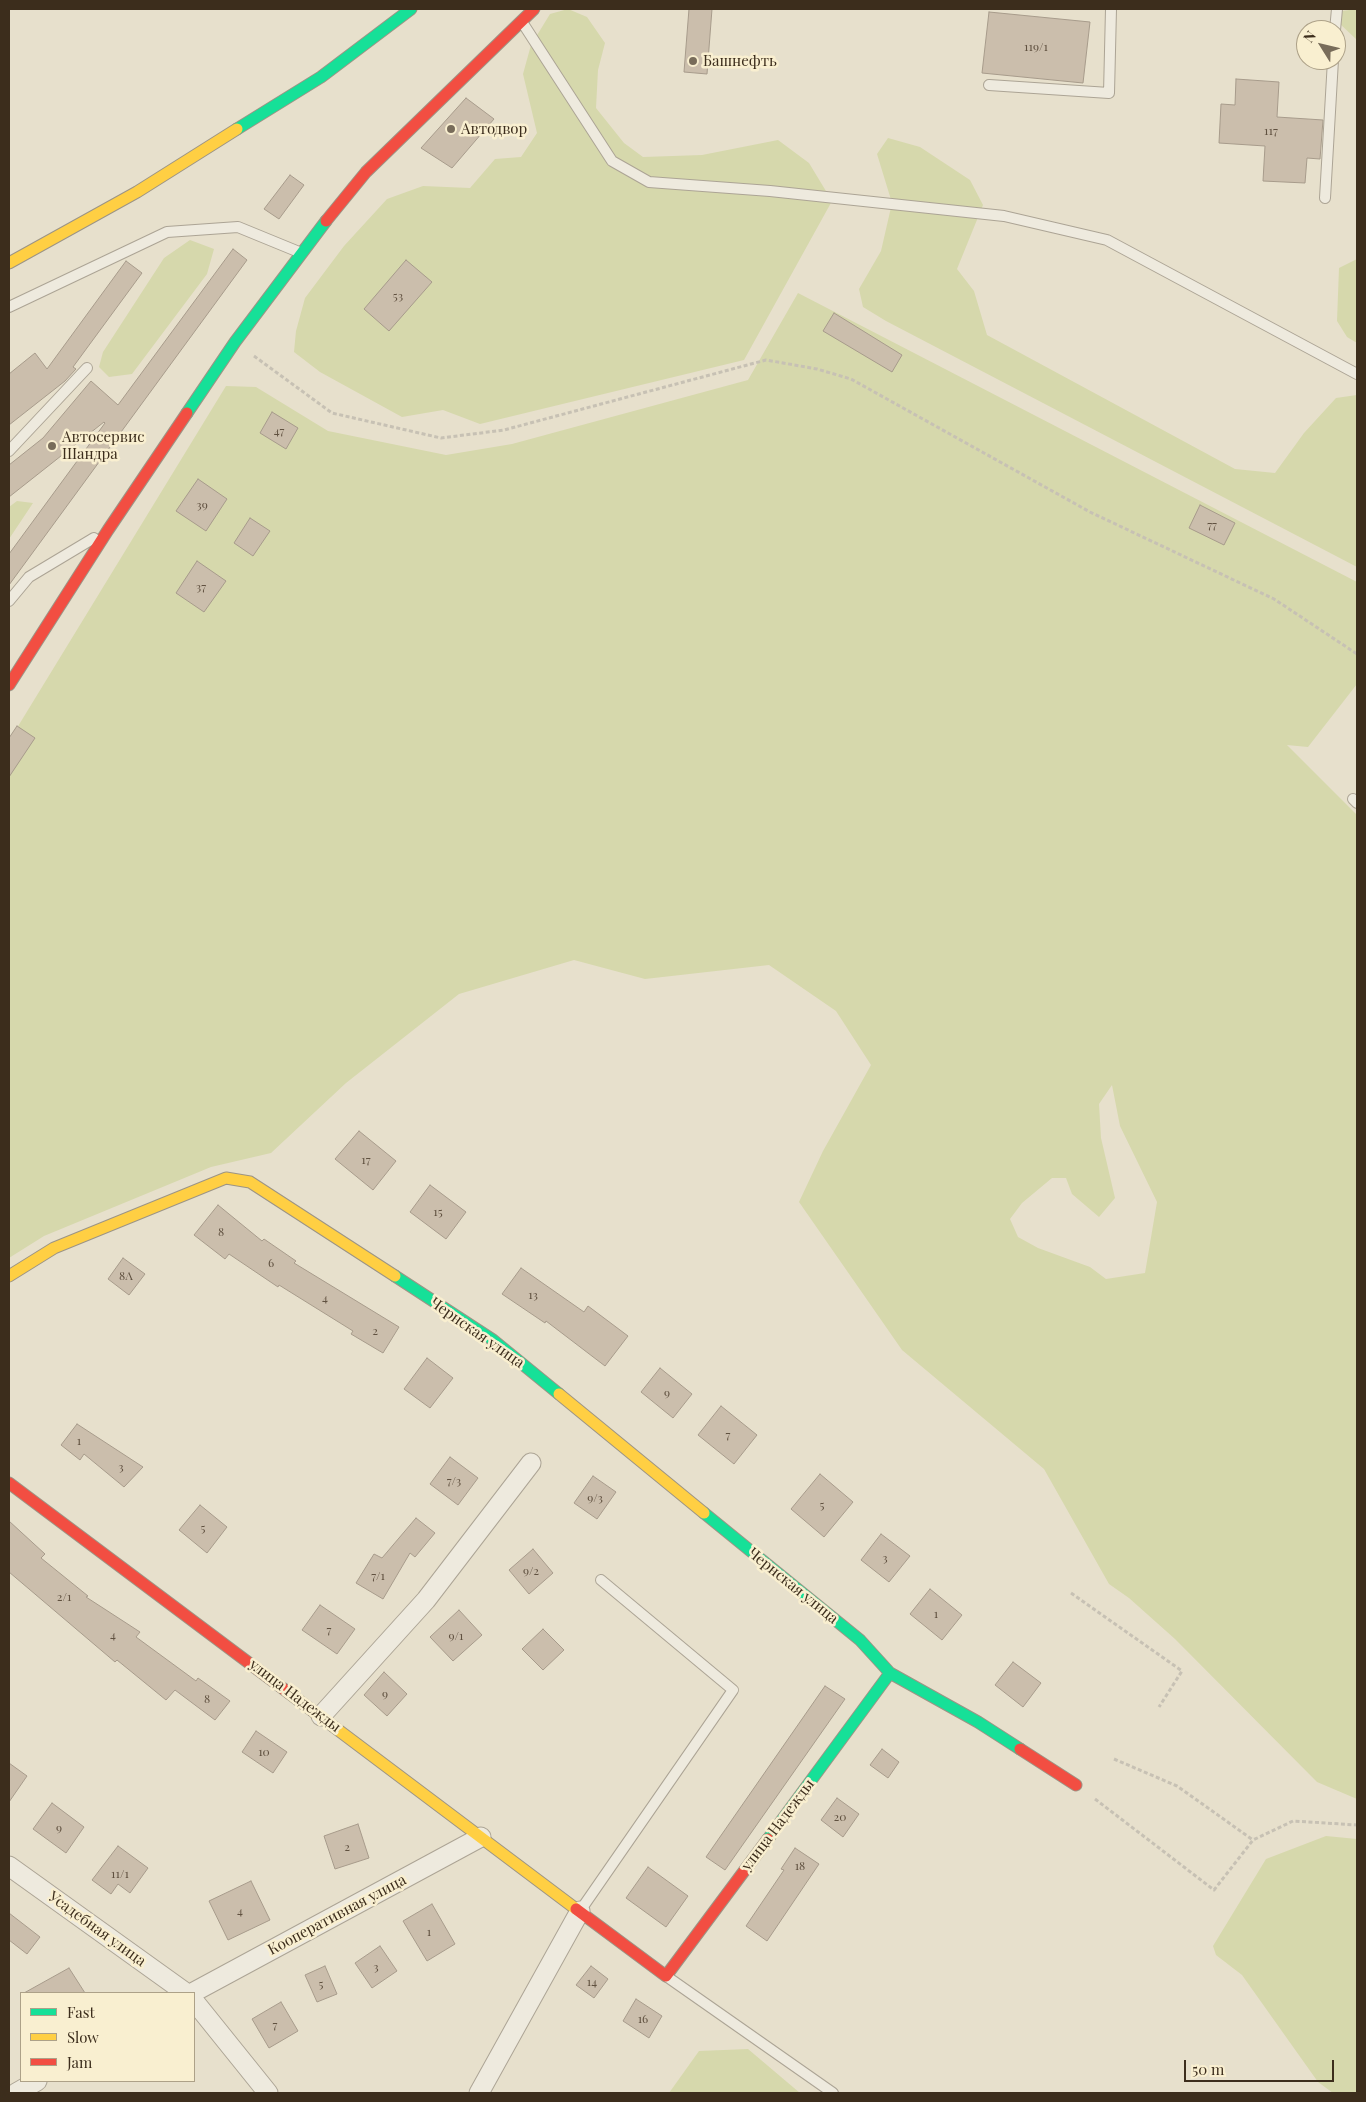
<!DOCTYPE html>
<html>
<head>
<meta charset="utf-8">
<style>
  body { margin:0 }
  #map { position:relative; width:1366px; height:2102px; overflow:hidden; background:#e7e0cc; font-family:"Playfair Display",serif }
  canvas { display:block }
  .frame { position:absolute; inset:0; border:10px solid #3c2d1c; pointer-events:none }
  .legend { position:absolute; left:20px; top:1992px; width:175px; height:90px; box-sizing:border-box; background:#f9efd0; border:1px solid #ada188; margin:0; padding:6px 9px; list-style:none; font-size:15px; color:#3c2d1c }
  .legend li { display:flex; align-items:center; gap:10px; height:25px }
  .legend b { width:25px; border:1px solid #ada188 }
  .north { position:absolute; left:1296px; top:20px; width:50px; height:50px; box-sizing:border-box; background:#f9efd0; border:1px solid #ada188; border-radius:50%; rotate:306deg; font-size:14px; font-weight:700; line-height:20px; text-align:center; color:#3c2d1c }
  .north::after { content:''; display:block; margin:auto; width:18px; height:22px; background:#786c5a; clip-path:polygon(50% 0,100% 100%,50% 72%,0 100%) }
  .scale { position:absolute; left:1184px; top:2060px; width:150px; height:22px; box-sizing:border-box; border:2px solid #3c2d1c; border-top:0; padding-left:6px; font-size:15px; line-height:18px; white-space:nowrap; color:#3c2d1c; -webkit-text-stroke:4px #f9efd0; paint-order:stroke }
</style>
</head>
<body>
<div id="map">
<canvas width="1366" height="2102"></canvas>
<div class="frame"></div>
<ul class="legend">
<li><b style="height:6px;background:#16e098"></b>Fast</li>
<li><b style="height:6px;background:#ffcf43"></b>Slow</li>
<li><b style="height:6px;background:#f24e42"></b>Jam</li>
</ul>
<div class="north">N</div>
<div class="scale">50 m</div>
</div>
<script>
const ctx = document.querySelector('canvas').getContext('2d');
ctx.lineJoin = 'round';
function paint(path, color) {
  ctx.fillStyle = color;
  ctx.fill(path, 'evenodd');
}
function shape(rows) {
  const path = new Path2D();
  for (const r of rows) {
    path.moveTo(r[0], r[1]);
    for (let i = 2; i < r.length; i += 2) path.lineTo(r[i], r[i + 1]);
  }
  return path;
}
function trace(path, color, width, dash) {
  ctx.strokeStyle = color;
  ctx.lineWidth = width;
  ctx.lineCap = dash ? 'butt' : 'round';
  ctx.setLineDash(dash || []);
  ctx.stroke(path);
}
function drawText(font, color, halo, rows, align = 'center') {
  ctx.font = font + ' "Playfair Display",serif';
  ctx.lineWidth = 5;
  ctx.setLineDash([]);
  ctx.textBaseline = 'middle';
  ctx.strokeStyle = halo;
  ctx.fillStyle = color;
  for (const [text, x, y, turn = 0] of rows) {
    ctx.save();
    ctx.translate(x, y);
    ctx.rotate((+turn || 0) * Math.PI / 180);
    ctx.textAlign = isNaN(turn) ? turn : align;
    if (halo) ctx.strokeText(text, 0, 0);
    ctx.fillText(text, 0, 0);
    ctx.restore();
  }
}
const green = shape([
  [568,9,587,17,605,43,598,70,596,108,624,143,643,157,702,155,778,140,809,163,832,201,744,360,480,424,443,410,402,417,320,372,294,352,296,331,305,298,344,246,387,199,423,186,470,188,495,159,521,157,537,133,523,74,531,45,550,14],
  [1357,9,1357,40,1339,23,1342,11],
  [888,138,920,147,970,180,983,205,957,269,974,291,987,335,1235,469,1275,473,1304,433,1336,398,1357,395,1357,567,886,321,863,307,859,289,881,251,892,203,877,154],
  [190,240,214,249,207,274,132,374,109,377,99,367,103,352,164,258],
  [1357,259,1357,343,1347,337,1337,321,1339,268],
  [798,293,1357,582,1357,684,1308,747,1287,745,1357,815,1357,1799,1317,1782,1175,1639,1129,1598,1109,1584,1044,1469,902,1350,799,1202,823,1151,871,1065,836,1011,769,965,645,979,574,960,459,994,346,1083,271,1153,211,1167,44,1236,9,1258,9,741,226,386,256,387,328,431,446,455,512,444,748,380],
  [1112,1085,1120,1126,1157,1202,1145,1273,1106,1279,1090,1267,1038,1248,1018,1237,1010,1219,1022,1203,1052,1178,1066,1178,1072,1194,1099,1217,1115,1198,1101,1138,1099,1104],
  [17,501,33,503,9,539,9,507],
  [1326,1836,1357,1839,1357,2093,1333,2093,1318,2082,1242,1975,1216,1955,1213,1946,1266,1859],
  [748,2049,800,2093,669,2093,699,2051]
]);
const building = shape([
  [689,9,712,9,707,74,684,72,689,9],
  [989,12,1090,22,1083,83,982,73,989,12],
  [1236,79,1279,82,1277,117,1323,120,1320,159,1307,158,1305,183,1263,181,1265,146,1219,143,1221,104,1235,105,1236,79],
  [466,98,494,119,452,168,421,148,466,98],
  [290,175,304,185,279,219,264,209,290,175],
  [233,249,247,260,9,585,9,554,105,423,104,422,9,497,9,465,43,438,91,381,118,405,233,249],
  [406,260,432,282,389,331,364,309,406,260],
  [126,261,142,273,73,367,76,369,65,381,9,425,9,374,35,353,47,369,126,261],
  [834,313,902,355,892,372,823,331,834,313],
  [272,412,298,428,286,449,260,433,272,412],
  [198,479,227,499,206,531,176,511,198,479],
  [1200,505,1235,523,1224,545,1189,528,1200,505],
  [250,518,270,531,253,556,234,543,250,518],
  [197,561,226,581,204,612,176,593,197,561],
  [17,726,35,738,9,777,9,738,17,726],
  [359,1131,396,1161,373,1190,335,1159,359,1131],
  [430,1185,466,1212,446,1239,410,1212,430,1185],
  [218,1205,262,1241,264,1239,296,1261,294,1263,399,1327,383,1353,351,1334,353,1331,279,1285,278,1287,229,1254,225,1259,194,1235,218,1205],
  [123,1258,145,1274,129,1295,108,1279,123,1258],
  [521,1268,584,1312,588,1306,628,1336,605,1366,546,1321,545,1323,502,1294,521,1268],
  [427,1358,453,1378,430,1408,404,1389,427,1358],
  [660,1368,692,1394,673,1418,641,1392,660,1368],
  [721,1406,757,1435,734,1464,698,1435,721,1406],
  [77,1424,143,1467,124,1487,84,1454,80,1460,61,1445,77,1424],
  [450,1457,478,1478,458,1505,430,1484,450,1457],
  [820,1474,853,1502,824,1537,791,1509,820,1474],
  [593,1476,616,1492,597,1519,574,1503,593,1476],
  [200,1505,227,1527,207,1553,179,1530,200,1505],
  [416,1518,435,1533,415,1557,410,1553,383,1599,356,1583,374,1554,382,1558,416,1518],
  [9,1521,45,1554,41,1558,88,1596,86,1597,140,1632,136,1637,196,1681,198,1678,230,1701,215,1720,175,1690,166,1700,117,1660,115,1662,9,1572,9,1521],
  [881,1534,910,1556,889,1582,861,1560,881,1534],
  [533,1549,553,1573,529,1594,509,1570,533,1549],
  [930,1589,962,1615,942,1640,910,1614,930,1589],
  [320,1605,355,1629,337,1654,302,1630,320,1605],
  [459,1610,482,1635,453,1661,430,1637,459,1610],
  [543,1629,564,1650,543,1670,522,1649,543,1629],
  [1013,1662,1041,1683,1023,1707,995,1685,1013,1662],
  [384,1672,407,1694,387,1716,364,1695,384,1672],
  [825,1686,845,1699,725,1870,706,1857,825,1686],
  [256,1731,287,1752,273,1773,242,1752,256,1731],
  [882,1749,899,1762,888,1778,870,1765,882,1749],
  [9,1763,27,1776,9,1802,9,1763],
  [837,1798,859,1814,843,1837,821,1820,837,1798],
  [52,1803,84,1827,66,1853,33,1829,52,1803],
  [358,1824,369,1858,335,1869,324,1836,358,1824],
  [118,1846,148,1868,130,1893,118,1884,111,1894,92,1880,118,1846],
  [795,1848,819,1864,767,1941,746,1926,784,1870,781,1869,795,1848],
  [648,1867,688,1896,666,1927,626,1898,648,1867],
  [251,1881,270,1920,228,1940,209,1901,251,1881],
  [432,1904,455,1944,427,1961,403,1921,432,1904],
  [9,1913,40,1937,27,1954,9,1940,9,1913],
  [380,1946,397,1971,372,1988,355,1963,380,1946],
  [325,1966,337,1994,317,2002,305,1975,325,1966],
  [591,1966,608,1979,594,1998,576,1985,591,1966],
  [69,1968,85,1993,24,1993,69,1968],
  [636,1999,662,2016,649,2038,623,2021,636,1999],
  [281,2002,298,2031,269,2048,252,2019,281,2002]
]);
const path = shape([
  [254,356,332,413,441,438,504,430,766,360,817,369,851,379,1090,512,1274,599,1357,654],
  [1071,1593,1182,1671,1159,1707],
  [1114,1759,1177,1786,1253,1840],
  [1095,1799,1214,1890,1253,1840,1293,1821,1357,1825]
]);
const lane = shape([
  [522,22,612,161,649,182,770,191,1004,216,1107,240,1357,374],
  [1335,30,1337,9],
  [989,85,1109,93,1111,9],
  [1325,198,1333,60],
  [9,307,167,232,238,227,299,252],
  [9,451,87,368],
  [9,601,29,577,94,538],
  [1353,799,1357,803],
  [580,1911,733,1690,601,1580],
  [666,1976,833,2093]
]);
const street = shape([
  [321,1716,426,1600,531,1463],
  [9,1866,186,1993],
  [192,1993,481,1837],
  [194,2001,268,2093],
  [16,2093,37,2081],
  [479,2093,580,1911]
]);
const fast = shape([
  [237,129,321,77,411,9],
  [187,413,235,342,326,221],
  [395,1276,493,1340,559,1394],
  [704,1513,860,1640,890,1673,978,1722,1020,1749],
  [768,1839,890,1673]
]);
const slow = shape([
  [9,263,137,192,237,129],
  [9,1276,54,1248,226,1178,250,1182,395,1276],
  [559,1394,704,1513],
  [289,1693,576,1909]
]);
const jam = shape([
  [326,221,366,172,534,9],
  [9,685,108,530,187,413],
  [9,1483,289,1693],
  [1020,1749,1076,1785],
  [576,1909,666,1976,768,1839]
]);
const markers = [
  [693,61,5,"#786c5a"],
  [451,129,5,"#786c5a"],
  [52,446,5,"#786c5a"]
];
const numberNames = [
  ["119/1",1036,47],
  ["117",1271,131],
  ["53",398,296],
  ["47",279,431],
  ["39",202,505],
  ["77",1212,525],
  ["37",201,587],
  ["17",366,1160],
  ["15",438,1212],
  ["8",221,1232],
  ["6",271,1263],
  ["8А",126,1276],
  ["13",533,1295],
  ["4",325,1298],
  ["2",375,1331],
  ["9",667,1393],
  ["7",728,1435],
  ["1",79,1441],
  ["3",121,1467],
  ["7/3",454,1481],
  ["9/3",595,1498],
  ["5",822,1505],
  ["5",203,1528],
  ["3",885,1558],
  ["9/2",531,1571],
  ["7/1",378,1576],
  ["2/1",64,1597],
  ["1",936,1614],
  ["7",329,1630],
  ["4",113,1635],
  ["9/1",456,1636],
  ["9",385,1694],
  ["8",207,1699],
  ["10",264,1752],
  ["20",840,1817],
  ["9",59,1828],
  ["2",347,1847],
  ["18",800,1866],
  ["11/1",120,1874],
  ["4",240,1911],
  ["1",429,1932],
  ["3",376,1967],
  ["14",592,1982],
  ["5",321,1984],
  ["16",643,2019],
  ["7",275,2025]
];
const poiNames = [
  ["Башнефть",703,61],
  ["Автодвор",461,129],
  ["Автосервис",62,437],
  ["Шандра",62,454]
];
const streetNames = [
  ["Чернская улица",477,1333,35],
  ["Чернская улица",793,1586,39],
  ["улица Надежды",295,1696,37],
  ["улица Надежды",778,1825,-53],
  ["Кооперативная улица",337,1915,-28],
  ["Усадебная улица",97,1929,36]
];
paint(green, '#d6d8ac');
paint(building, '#cbbeac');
trace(building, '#a79b8b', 1);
trace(lane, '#aca495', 12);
trace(street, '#aca495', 21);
trace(fast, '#9c9485', 13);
trace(slow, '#9c9485', 13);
trace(jam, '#9c9485', 13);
trace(path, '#c7c1b4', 3, [4, 2.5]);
trace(lane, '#eeeade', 10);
trace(street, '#eeeade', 19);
trace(fast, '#16e098', 11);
trace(slow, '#ffcf43', 11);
trace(jam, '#f24e42', 11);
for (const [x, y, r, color] of markers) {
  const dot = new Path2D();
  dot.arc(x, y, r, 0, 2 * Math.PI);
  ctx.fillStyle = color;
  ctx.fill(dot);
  trace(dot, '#f9efd0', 2);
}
drawText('12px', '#605140', null, numberNames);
drawText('15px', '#3c2d1c', '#f9efd0', poiNames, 'left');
drawText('15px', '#3c2d1c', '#f9efd0', streetNames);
</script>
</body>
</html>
